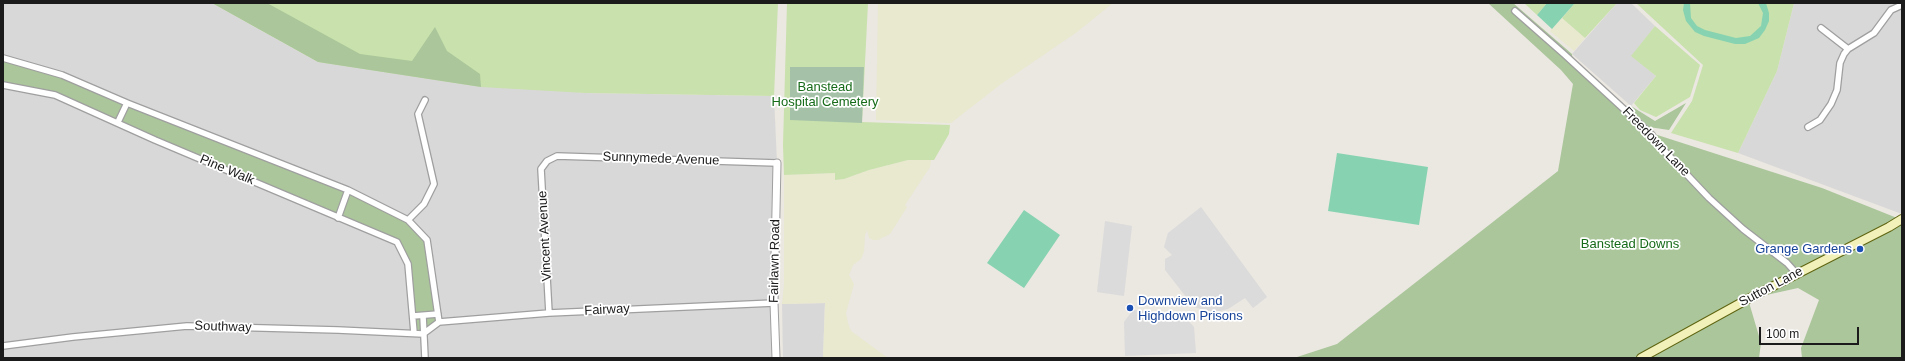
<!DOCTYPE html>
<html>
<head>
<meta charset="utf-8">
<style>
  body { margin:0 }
  #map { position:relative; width:1905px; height:361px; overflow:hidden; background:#ebe7e1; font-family:Helvetica,sans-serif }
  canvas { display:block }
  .frame { position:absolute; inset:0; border:4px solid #1b1b1b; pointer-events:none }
  .scale { position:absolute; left:1759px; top:327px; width:100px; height:18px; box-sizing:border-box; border:2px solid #1b1b1b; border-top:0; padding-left:5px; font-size:12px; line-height:14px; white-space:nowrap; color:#1b1b1b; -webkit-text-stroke:3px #fff; paint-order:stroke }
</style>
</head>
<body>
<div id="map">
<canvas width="1905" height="361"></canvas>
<div class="frame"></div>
<div class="scale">100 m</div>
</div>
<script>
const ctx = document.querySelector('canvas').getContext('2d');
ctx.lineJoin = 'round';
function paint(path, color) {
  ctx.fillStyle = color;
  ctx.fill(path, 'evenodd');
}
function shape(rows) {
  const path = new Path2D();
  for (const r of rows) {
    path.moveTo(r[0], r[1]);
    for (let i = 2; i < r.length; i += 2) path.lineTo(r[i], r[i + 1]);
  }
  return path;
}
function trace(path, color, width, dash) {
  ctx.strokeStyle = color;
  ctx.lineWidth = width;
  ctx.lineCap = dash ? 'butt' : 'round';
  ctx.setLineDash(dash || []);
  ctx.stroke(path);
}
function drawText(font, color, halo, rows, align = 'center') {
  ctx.font = font + ' Helvetica,sans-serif';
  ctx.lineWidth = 3.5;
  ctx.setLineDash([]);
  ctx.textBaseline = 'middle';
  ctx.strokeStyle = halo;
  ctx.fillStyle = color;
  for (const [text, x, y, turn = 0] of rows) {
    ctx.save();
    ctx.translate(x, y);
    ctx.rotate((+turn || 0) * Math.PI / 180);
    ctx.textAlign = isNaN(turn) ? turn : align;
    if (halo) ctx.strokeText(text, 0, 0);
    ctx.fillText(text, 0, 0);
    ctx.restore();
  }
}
const residential = shape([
  [3,3,212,3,318,62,585,93,774,96,777,163,776,358,3,358],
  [1617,3,1631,3,1655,26,1632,56,1656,76,1631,106,1572,54],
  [1794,3,1902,3,1902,214,1738,153,1777,71],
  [825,303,823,358,783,358,782,304]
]);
const farmland = shape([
  [878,3,1113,3,1077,32,1001,84,951,123,876,120],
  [1562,18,1585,38,1574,51,1550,31],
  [908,160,931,160,930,167,905,205,907,207,890,234,878,240,873,240,869,238,867,230,865,235,864,252,861,259,853,265,849,275,854,284,846,313,848,323,851,331,888,358,823,358,825,303,782,304,784,285,784,175,835,173,835,180,844,179,869,170]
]);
const grass = shape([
  [212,3,778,3,774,96,585,93,481,87,318,62],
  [787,3,868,3,862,122,950,125,949,134,934,160,908,160,869,170,844,179,835,180,835,173,784,175,783,145],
  [1524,3,1547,3,1537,15],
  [1575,3,1617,3,1585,38,1562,18],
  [1636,3,1794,3,1777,71,1738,153,1671,133,1692,101,1703,65],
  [1655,26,1700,65,1690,97,1656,117,1640,110,1634,103,1656,76,1631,56]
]);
const forest = shape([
  [212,3,267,3,360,54,412,61,435,27,447,51,480,74,481,87,318,62],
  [1488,3,1513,3,1572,54,1573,66,1645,131,1822,188,1902,220,1902,358,1802,358,1801,348,1819,300,1798,288,1748,299,1761,343,1759,358,1294,358,1337,344,1558,171,1573,84,1561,70],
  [3,58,62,75,348,190,408,220,427,240,439,322,423,334,414,333,408,264,397,242,55,95,3,85],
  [1686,103,1669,130,1649,127,1633,112,1631,106,1655,121]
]);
const cemetery = shape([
  [790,67,864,67,862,123,790,120]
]);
const pitch = shape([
  [1547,3,1575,3,1552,29,1537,15],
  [1684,3,1690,3,1691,18,1697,26,1705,30,1736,38,1750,36,1761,26,1763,13,1758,3,1766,3,1769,13,1769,21,1765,30,1759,38,1745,44,1735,44,1704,36,1695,32,1686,21,1683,10],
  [1337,153,1428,167,1419,225,1328,211],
  [1024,210,1060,235,1024,288,987,263]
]);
const parking = shape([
  [1201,207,1267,297,1253,308,1245,298,1228,309,1220,311,1211,312,1194,307,1165,270,1165,259,1172,255,1164,247,1168,233],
  [1105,221,1132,226,1124,296,1097,292],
  [1133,310,1182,314,1194,327,1196,353,1125,356,1124,322]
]);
const minor = shape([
  [1515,11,1565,55,1652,135,1655,141,1709,198,1743,229,1787,263,1796,273],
  [1821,28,1848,49],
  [3,58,62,75,127,103,348,190,408,220,427,240,439,322],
  [3,85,55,95,155,140,397,242,408,264,414,333],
  [118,122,127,103],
  [1808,127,1820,120,1831,104,1837,90,1840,63,1844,54,1848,49,1874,33,1891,10,1902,5],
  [338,218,348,190],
  [408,220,424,204,434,184,418,114,425,100],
  [549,313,541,169,547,161,557,156,777,163],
  [413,316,438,314],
  [423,316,425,358],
  [439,322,549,313,774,303],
  [3,346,73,337,187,326,338,330,423,334,439,322]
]);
const tertiary = shape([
  [776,358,774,303,777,163]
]);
const secondary = shape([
  [1641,358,1748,299,1889,227,1902,219]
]);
const markers = [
  [1860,249,4,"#1a4fb4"],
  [1130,308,4,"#1a4fb4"]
];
const parkNames = [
  ["Banstead",825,87],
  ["Hospital Cemetery",825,102],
  ["Banstead Downs",1630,244]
];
const streetNames = [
  ["Freedown Lane",1656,142,46],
  ["Sunnymede Avenue",661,159,2],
  ["Pine Walk",227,170,23],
  ["Vincent Avenue",545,236,-93],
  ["Fairlawn Road",775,261,-89],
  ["Sutton Lane",1771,287,-28],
  ["Fairway",607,310,-3],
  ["Southway",223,327,2]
];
const transitNames = [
  ["Grange Gardens",1852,249],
  ["Downview and",1138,301,"left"],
  ["Highdown Prisons",1138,316,"left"]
];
paint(residential, '#d9d8d8');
paint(farmland, '#e8e9ce');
paint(grass, '#c9e1ac');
paint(forest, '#aac69a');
paint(cemetery, '#a5c2a8');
paint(pitch, '#87d3b1');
paint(parking, '#dbdbdb');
trace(minor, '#9f9f9f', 8);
trace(tertiary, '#9f9f9f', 9);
trace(secondary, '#5f6410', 10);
trace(minor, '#fff', 5.5);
trace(tertiary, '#fff', 7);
trace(secondary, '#f1f1b9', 8);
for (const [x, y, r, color] of markers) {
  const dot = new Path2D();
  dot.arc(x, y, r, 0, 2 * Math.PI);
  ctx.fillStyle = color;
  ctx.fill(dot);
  trace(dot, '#fff', 1.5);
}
drawText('13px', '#166b19', '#fff', parkNames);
drawText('13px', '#1b1b1b', '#fff', streetNames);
drawText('13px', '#164399', '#fff', transitNames, 'right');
</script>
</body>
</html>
